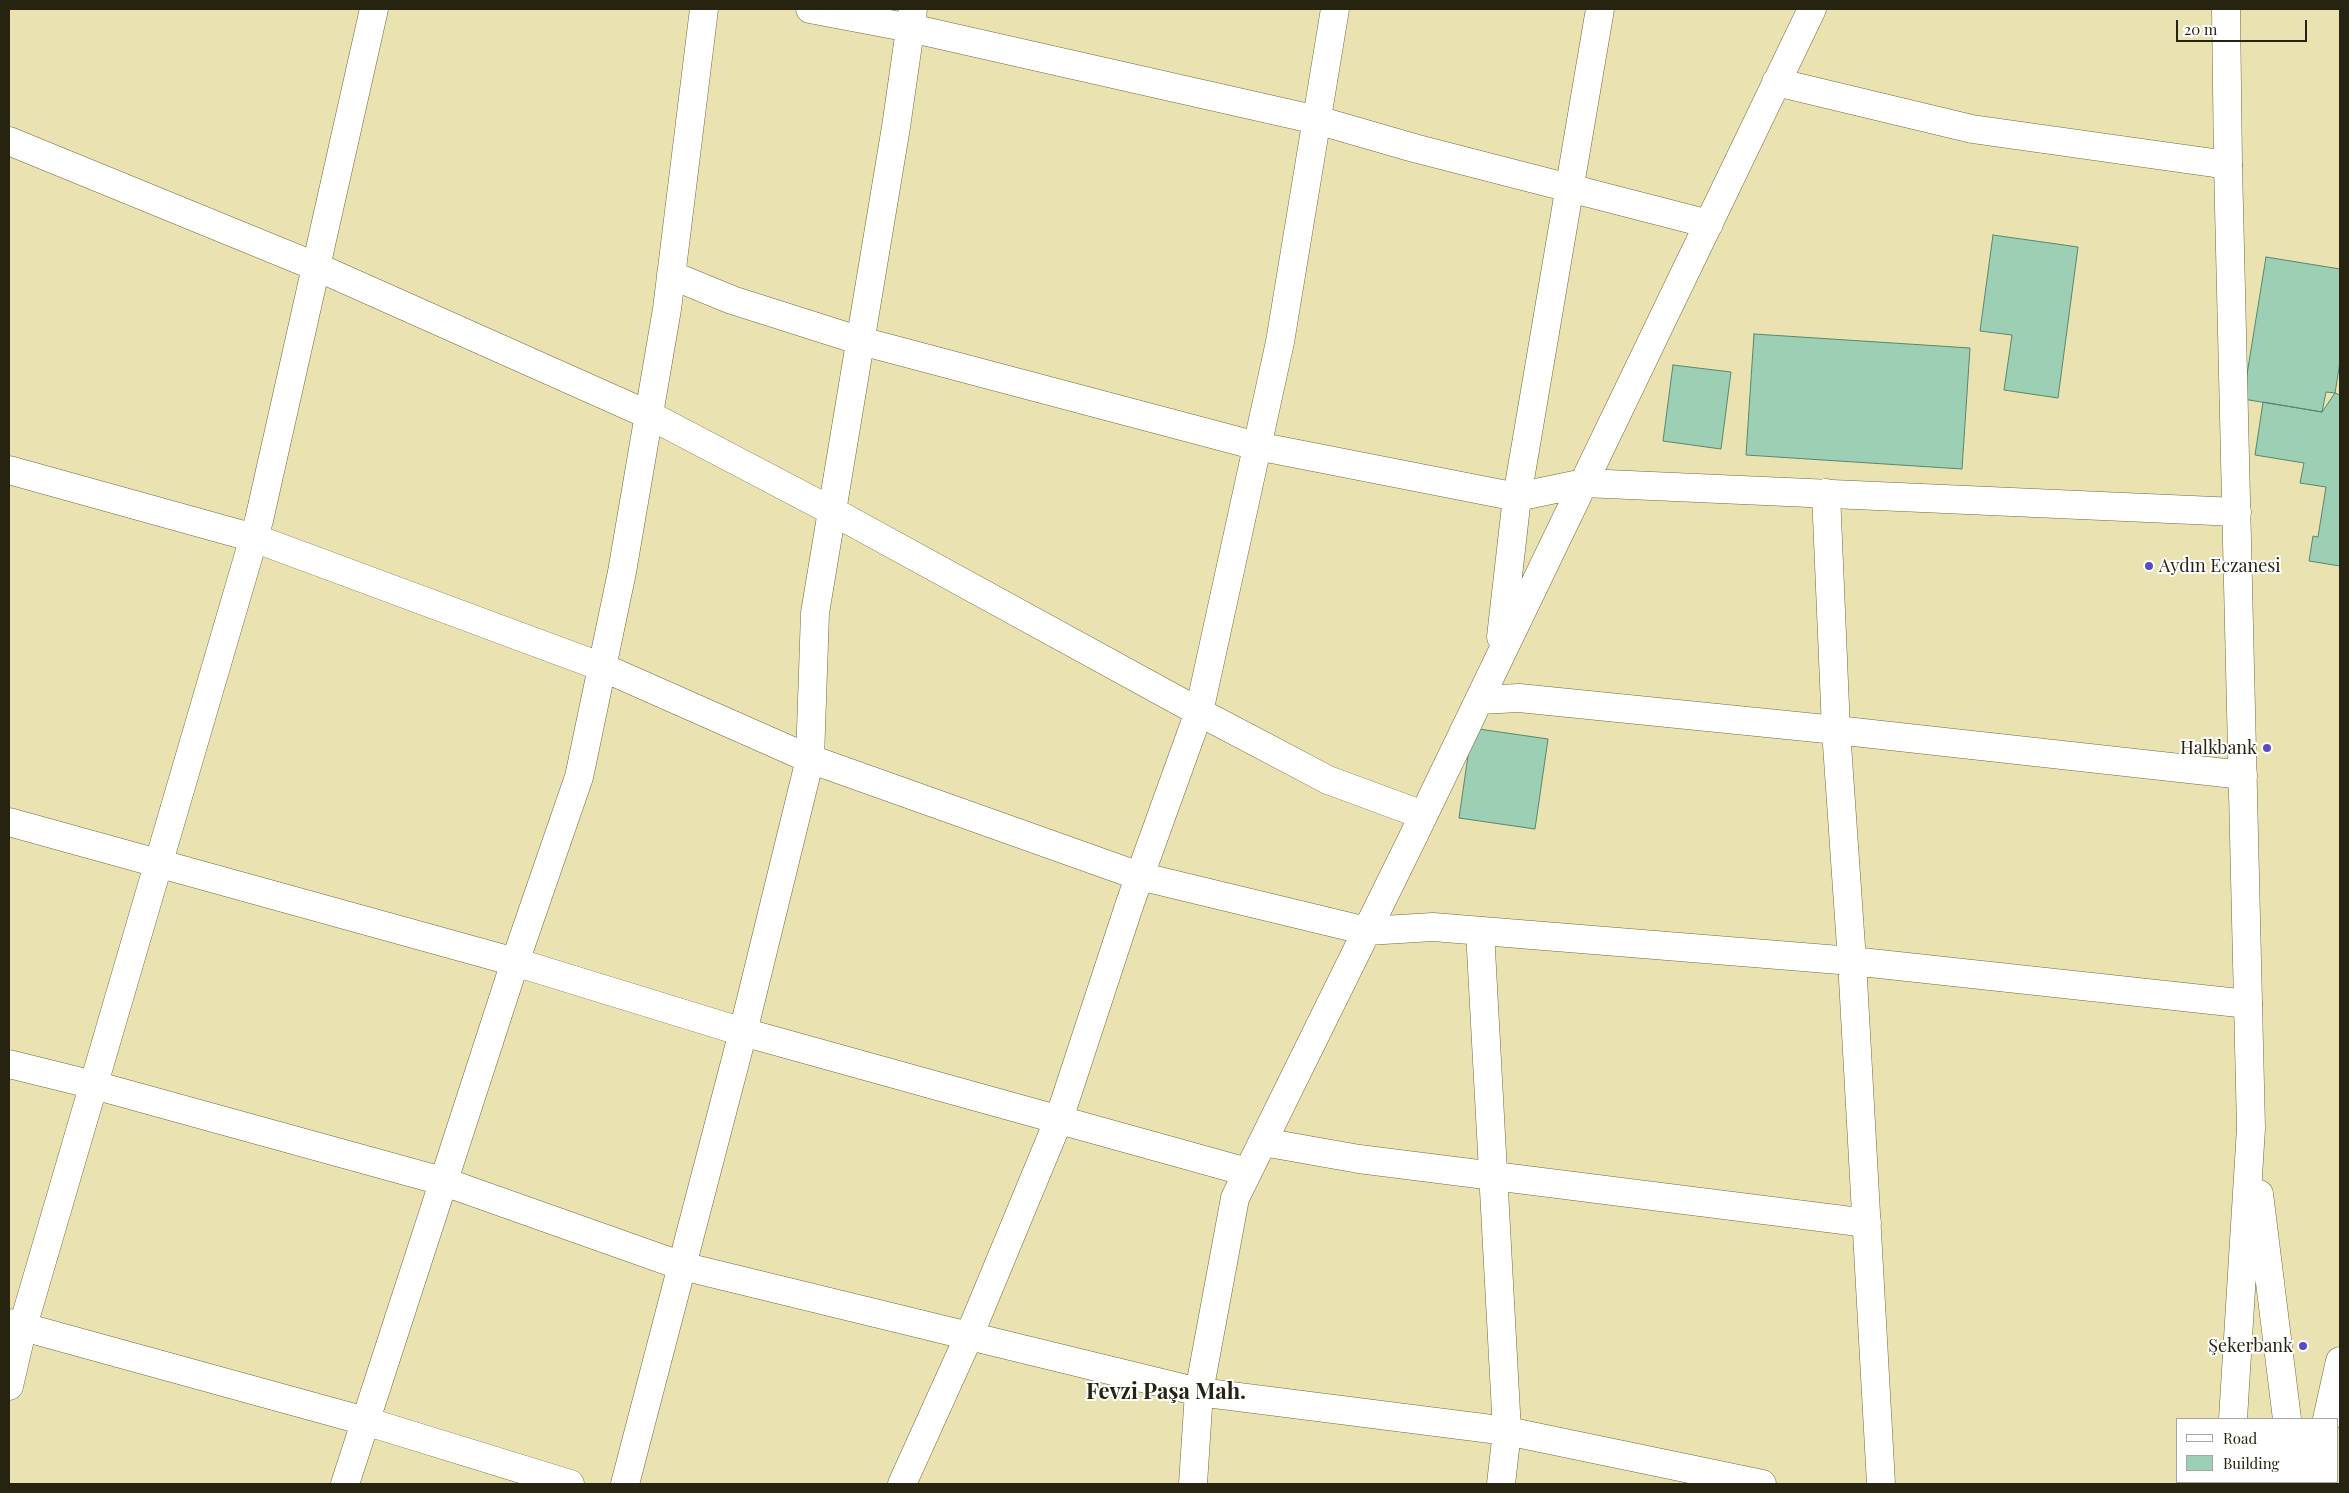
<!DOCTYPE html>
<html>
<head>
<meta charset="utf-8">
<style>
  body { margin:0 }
  #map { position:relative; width:2349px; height:1493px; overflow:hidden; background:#eae3b1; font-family:"Playfair Display",serif }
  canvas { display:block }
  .frame { position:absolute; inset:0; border:10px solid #262310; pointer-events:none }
  .legend { position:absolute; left:2176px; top:1418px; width:162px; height:65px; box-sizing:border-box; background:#fff; border:1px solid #a8a79f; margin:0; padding:6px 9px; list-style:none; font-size:15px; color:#262310 }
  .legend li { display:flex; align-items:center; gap:10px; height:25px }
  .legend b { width:25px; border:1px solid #a8a79f }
  .scale { position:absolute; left:2176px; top:20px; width:131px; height:22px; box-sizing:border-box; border:2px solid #262310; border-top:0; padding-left:6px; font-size:15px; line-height:18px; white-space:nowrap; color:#262310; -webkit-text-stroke:4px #fff; paint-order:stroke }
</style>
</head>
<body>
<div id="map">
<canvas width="2349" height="1493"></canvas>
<div class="frame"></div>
<ul class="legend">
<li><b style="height:6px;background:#fff"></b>Road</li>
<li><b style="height:14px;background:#9ccfb4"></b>Building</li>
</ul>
<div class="scale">20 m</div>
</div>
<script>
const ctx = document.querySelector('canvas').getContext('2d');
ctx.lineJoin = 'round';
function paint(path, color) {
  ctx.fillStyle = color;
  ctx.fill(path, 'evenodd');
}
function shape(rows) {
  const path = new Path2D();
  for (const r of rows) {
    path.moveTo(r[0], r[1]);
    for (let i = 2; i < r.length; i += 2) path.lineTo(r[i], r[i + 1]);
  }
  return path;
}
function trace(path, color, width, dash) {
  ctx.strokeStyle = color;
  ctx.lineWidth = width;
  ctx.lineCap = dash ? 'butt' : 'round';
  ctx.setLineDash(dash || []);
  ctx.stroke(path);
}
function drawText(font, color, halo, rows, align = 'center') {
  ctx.font = font + ' "Playfair Display",serif';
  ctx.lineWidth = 4;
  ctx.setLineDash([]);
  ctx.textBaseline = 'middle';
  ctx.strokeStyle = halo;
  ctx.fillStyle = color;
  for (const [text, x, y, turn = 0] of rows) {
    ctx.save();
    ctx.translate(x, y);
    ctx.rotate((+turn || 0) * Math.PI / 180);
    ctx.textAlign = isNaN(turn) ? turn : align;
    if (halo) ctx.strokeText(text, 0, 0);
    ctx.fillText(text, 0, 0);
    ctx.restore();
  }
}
const building = shape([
  [1993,235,2078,247,2058,398,2004,390,2012,335,1980,331,1993,235],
  [2266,257,2340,269,2340,362,2335,393,2326,392,2322,412,2243,399,2266,257],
  [1754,334,1970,348,1962,469,1746,455,1754,334],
  [1673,365,1731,372,1721,449,1663,441,1673,365],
  [2335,393,2340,395,2340,566,2309,561,2313,536,2318,537,2326,487,2300,483,2304,463,2255,455,2263,402,2322,412,2335,393],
  [1472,728,1548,739,1535,829,1459,818,1472,728]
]);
const street = shape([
  [810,9,910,28,1317,120,1414,148,1709,224],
  [1776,82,1972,129,2228,165],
  [9,141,317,267,649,415,832,511,1199,712,1328,780,1423,815],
  [671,275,732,300,861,341,1257,446,1517,497,1584,483,2237,512],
  [9,470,254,538,602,667,810,759,1139,876,1367,931,1433,927,1852,961,2248,1004],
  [1826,493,1836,730,1852,961,1881,1484],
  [1501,637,1517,497,1600,9],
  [1479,700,1519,698,1836,730,2243,775],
  [9,822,515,962,743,1032,1247,1172],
  [1480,931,1507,1431,1501,1484],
  [9,1064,94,1085,442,1181,682,1266,1199,1392,1507,1431,1762,1484],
  [1263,1142,1359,1159,1867,1223],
  [9,1323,365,1421,570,1484],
  [9,1386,23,1326,259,520,374,9],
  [345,1484,515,962,579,777,622,572,667,309,704,9],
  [625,1484,743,1032,810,759,815,613,896,127,913,9],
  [902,1484,969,1336,1059,1119,1130,903,1199,712,1280,342,1335,9],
  [1193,1484,1199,1392,1235,1198,1413,837,1812,9]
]);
const secondary = shape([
  [2226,9,2228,165,2251,1128,2233,1419],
  [2259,1194,2287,1419],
  [2327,1419,2340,1361],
  [2229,1482,2229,1484],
  [2313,1484,2313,1482]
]);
const markers = [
  [2149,566,5,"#564dc5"],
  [2267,748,5,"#564dc5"],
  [2303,1346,5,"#564dc5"]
];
const poiNames = [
  ["Aydın Eczanesi",2159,566,"left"],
  ["Halkbank",2257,748],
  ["Şekerbank",2293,1346]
];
const districtNames = [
  ["Fevzi Paşa Mah.",1166,1392]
];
paint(building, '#9ccfb4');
trace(building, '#56876e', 1);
trace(street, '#70693b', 29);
trace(secondary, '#70693b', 29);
trace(street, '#fff', 28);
trace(secondary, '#fff', 28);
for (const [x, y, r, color] of markers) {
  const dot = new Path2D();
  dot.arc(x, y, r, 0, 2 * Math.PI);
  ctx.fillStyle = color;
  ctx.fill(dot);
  trace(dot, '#fff', 2);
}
drawText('18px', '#262310', '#fff', poiNames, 'right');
drawText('bold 22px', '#262310', '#fff', districtNames);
</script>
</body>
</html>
